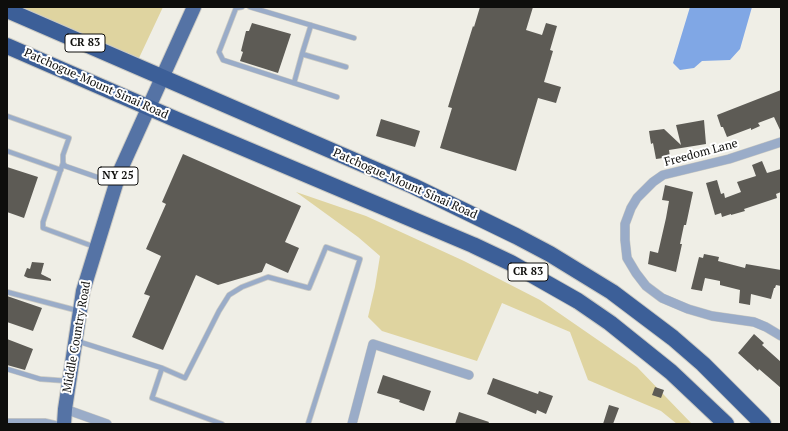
<!DOCTYPE html>
<html>
<head>
<meta charset="utf-8">
<style>
  body { margin:0 }
  #map { position:relative; width:788px; height:431px; overflow:hidden; background:#efeee6; font-family:"PT Serif",serif }
  canvas { display:block }
  .frame { position:absolute; inset:0; border:8px solid #0e0e0c; pointer-events:none }
</style>
</head>
<body>
<div id="map">
<canvas width="788" height="431"></canvas>
<div class="frame"></div>
</div>
<script>
const ctx = document.querySelector('canvas').getContext('2d');
ctx.lineJoin = 'round';
function paint(path, color) {
  ctx.fillStyle = color;
  ctx.fill(path, 'evenodd');
}
function shape(rows) {
  const path = new Path2D();
  for (const r of rows) {
    path.moveTo(r[0], r[1]);
    for (let i = 2; i < r.length; i += 2) path.lineTo(r[i], r[i + 1]);
  }
  return path;
}
function trace(path, color, width, dash) {
  ctx.strokeStyle = color;
  ctx.lineWidth = width;
  ctx.lineCap = dash ? 'butt' : 'round';
  ctx.setLineDash(dash || []);
  ctx.stroke(path);
}
function drawText(font, color, halo, rows, align = 'center') {
  ctx.font = font + ' "PT Serif",serif';
  ctx.lineWidth = 4;
  ctx.setLineDash([]);
  ctx.textBaseline = 'middle';
  ctx.strokeStyle = halo;
  ctx.fillStyle = color;
  for (const [text, x, y, turn = 0] of rows) {
    ctx.save();
    ctx.translate(x, y);
    ctx.rotate((+turn || 0) * Math.PI / 180);
    ctx.textAlign = isNaN(turn) ? turn : align;
    if (halo) ctx.strokeText(text, 0, 0);
    ctx.fillText(text, 0, 0);
    ctx.restore();
  }
}
const green = shape([
  [15,7,163,7,139,58],
  [296,192,366,216,464,261,540,300,637,367,692,424,677,424,661,411,588,380,570,332,502,303,477,361,382,331,368,317,375,287,380,256,358,237]
]);
const water = shape([
  [690,7,752,7,740,49,730,60,702,61,694,68,680,70,673,63]
]);
const building = shape([
  [480,7,533,7,526,30,542,35,546,23,557,26,550,50,553,51,544,82,561,87,556,103,538,98,516,171,440,148,452,108,448,107,473,26,474,27],
  [252,23,291,34,278,73,240,61,243,52,241,51,246,31,249,31],
  [781,90,781,132,774,117,758,123,760,126,751,130,751,128,727,137,723,127,721,127,717,115],
  [381,119,420,131,415,147,376,136],
  [704,120,706,144,669,150,670,157,656,159,653,143,651,144,649,131,664,129,681,145,676,125],
  [183,154,301,206,285,242,299,248,288,273,266,263,262,272,218,285,196,275,163,350,132,337,150,296,144,294,161,256,146,249,166,204,162,202],
  [762,161,767,173,781,169,781,192,776,194,777,198,744,209,745,211,731,215,731,214,722,217,721,213,715,215,706,183,717,180,721,194,724,193,725,198,741,192,737,182,756,176,752,165],
  [7,167,38,177,24,218,7,212],
  [665,185,693,192,686,225,684,225,680,244,682,244,676,272,648,264,650,251,658,253,666,218,669,201,662,200],
  [704,254,719,257,718,261,745,268,746,264,781,270,781,286,776,285,775,288,774,288,771,299,751,294,750,305,739,303,740,290,720,285,720,281,705,278,702,291,691,289,699,257,703,258],
  [32,262,44,263,41,274,51,279,51,281,28,278,24,276,27,268,30,269],
  [7,296,42,308,33,331,7,322],
  [754,334,764,343,762,345,781,362,781,388,759,369,758,371,738,353],
  [7,339,33,349,25,370,7,365],
  [383,375,431,391,424,411,399,402,400,400,377,393],
  [493,378,538,394,539,391,553,396,546,414,537,410,536,414,487,394],
  [655,387,664,390,661,398,652,395],
  [609,405,619,408,613,424,603,424],
  [459,412,489,422,488,424,455,424]
]);
const lane = shape([
  [242,7,236,8,219,52,223,60,337,97],
  [250,7,354,38],
  [311,25,302,54,346,67],
  [294,83,302,54],
  [7,116,69,138,63,155,63,163,65,166,114,183],
  [7,151,61,170],
  [63,163,43,222,43,228,95,247],
  [7,292,79,311],
  [77,341,162,368,185,378,219,311,229,295,242,287,268,277,309,288,326,247,360,259,308,424],
  [162,368,152,398,222,424],
  [7,369,40,379,68,381],
  [8,421,45,421,58,424]
]);
const street = shape([
  [781,142,729,159,663,175,653,182,637,198,631,208,625,224,625,240,627,258,636,273,646,286,662,298,688,309,712,316,754,322,766,327,781,336],
  [65,409,107,424],
  [352,424,373,344,469,375]
]);
const primary = shape([
  [64,424,65,409,83,291,120,171,194,7]
]);
const highway = shape([
  [7,10,413,186,516,236,550,254,612,292,673,338,703,364,763,424],
  [7,46,175,119,473,245,511,263,578,301,610,323,671,372,726,424]
]);
const shields = [
  [85,43,40],
  [118,176,40],
  [528,272,40]
];
const shieldNames = [
  ["CR 83",85,43],
  ["NY 25",118,176],
  ["CR 83",528,272]
];
const streetNames = [
  ["Patchogue-Mount Sinai Road",96,84,24],
  ["Freedom Lane",701,153,-15],
  ["Patchogue-Mount Sinai Road",405,184,24],
  ["Middle Country Road",77,337,-80]
];
paint(green, '#dfd4a0');
paint(water, '#80a7e5');
paint(building, '#5d5b55');
trace(lane, '#cbcac3', 6);
trace(street, '#cbcac3', 10);
trace(primary, '#cbcac3', 16);
trace(highway, '#cbcac3', 18);
trace(lane, '#9aacc8', 4.5);
trace(street, '#9aacc8', 9);
trace(primary, '#5573a5', 14);
trace(highway, '#3c5f98', 16);
for (const [x, y, w] of shields) {
  const box = new Path2D();
  box.roundRect(x - w / 2, y - 9, w, 18, 3);
  ctx.fillStyle = '#fff';
  ctx.fill(box);
  trace(box, '#0e0e0c', 1);
}
drawText('bold 11px', '#0e0e0c', null, shieldNames);
drawText('12px', '#0e0e0c', '#fff', streetNames);
</script>
</body>
</html>
